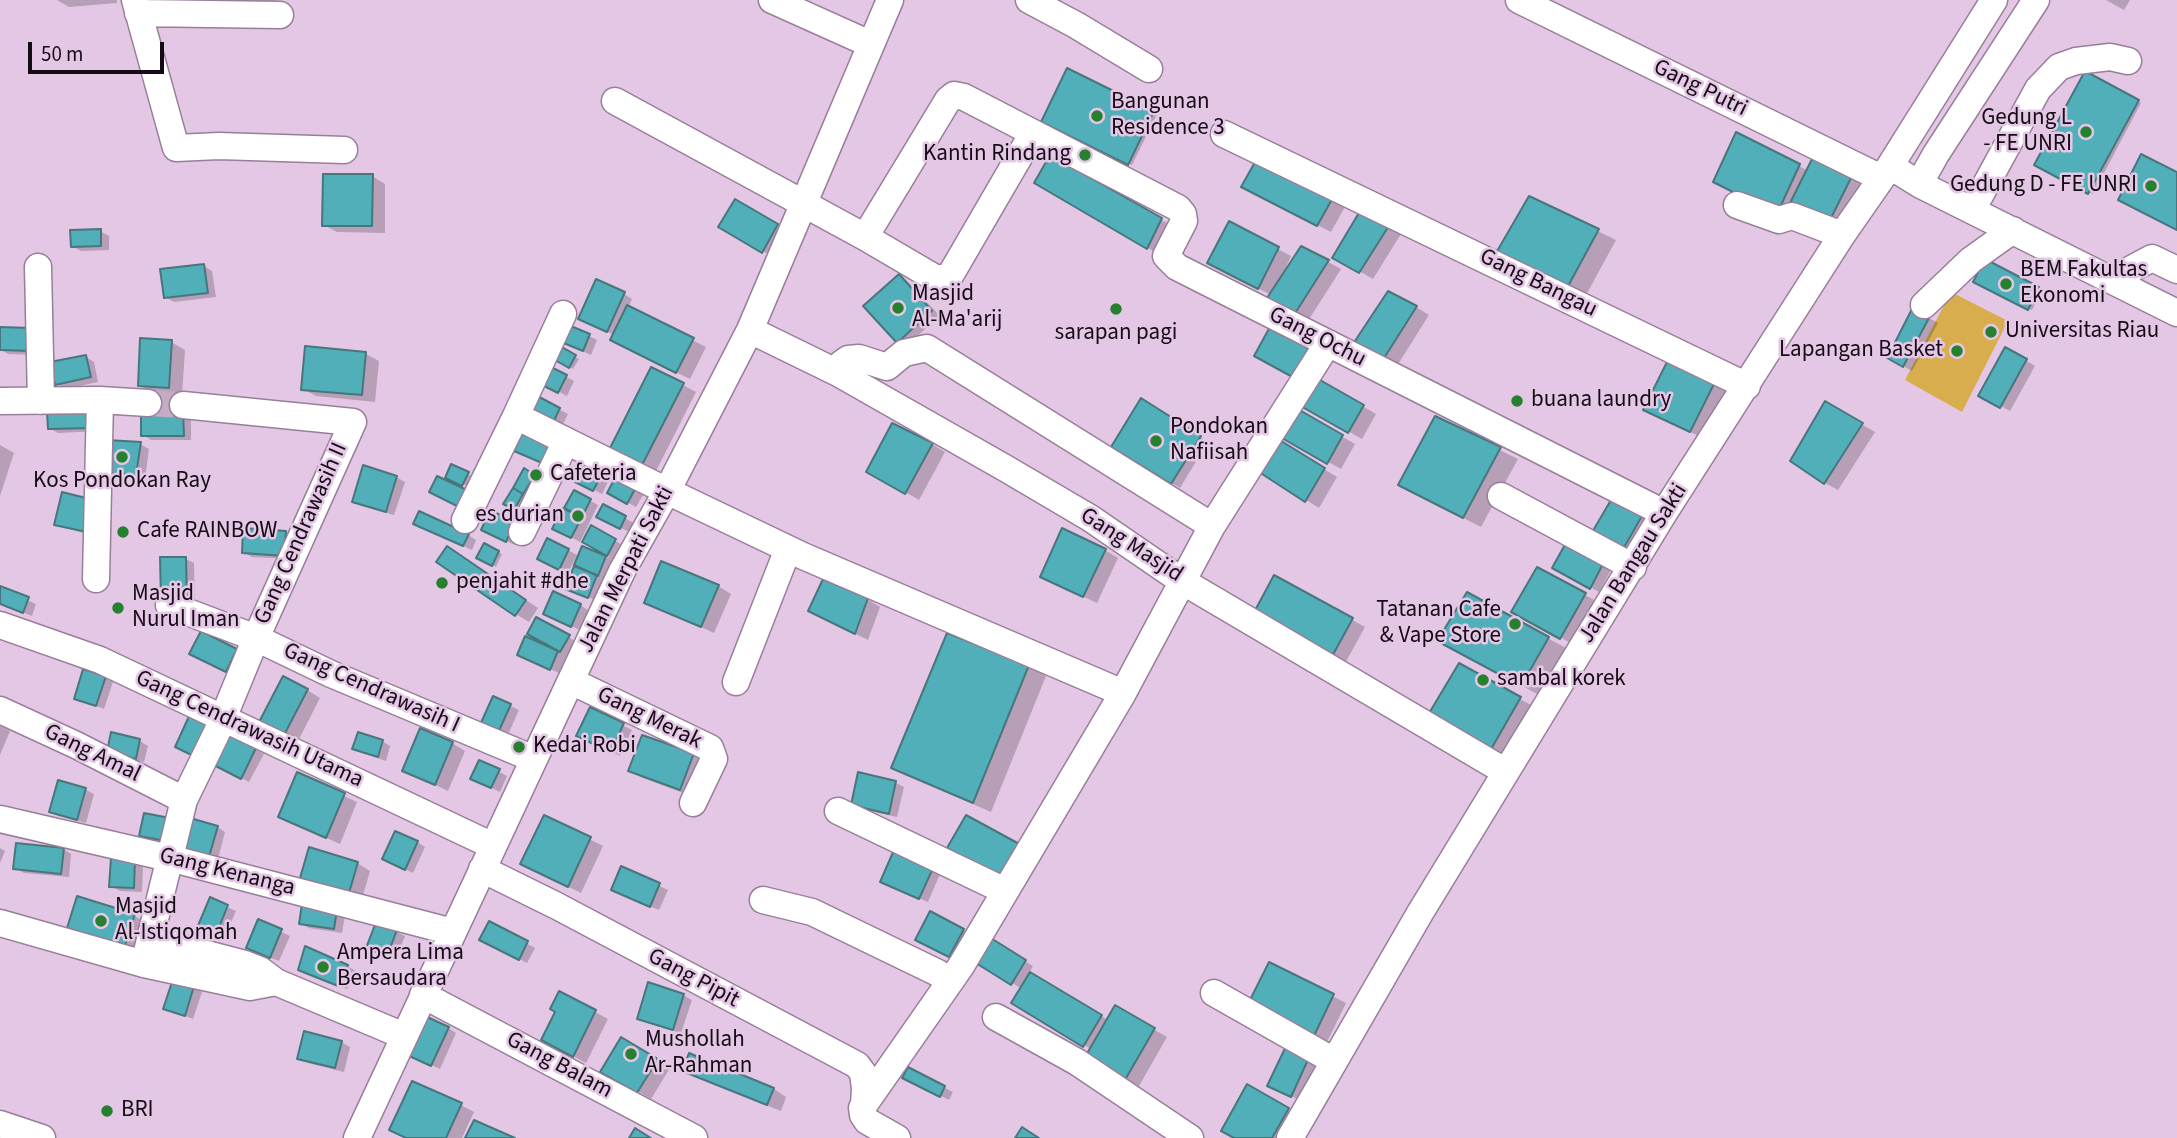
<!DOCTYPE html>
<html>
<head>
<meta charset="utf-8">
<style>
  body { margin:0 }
  #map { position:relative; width:2177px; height:1138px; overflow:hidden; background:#e4c7e5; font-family:"Source Sans 3",sans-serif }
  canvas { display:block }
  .scale { position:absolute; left:28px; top:42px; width:136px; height:32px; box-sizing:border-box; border:4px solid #150b15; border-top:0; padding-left:9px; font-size:21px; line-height:24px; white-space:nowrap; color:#150b15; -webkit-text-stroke:5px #e4c7e5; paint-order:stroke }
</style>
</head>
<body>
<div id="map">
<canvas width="2177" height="1138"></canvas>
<div class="scale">50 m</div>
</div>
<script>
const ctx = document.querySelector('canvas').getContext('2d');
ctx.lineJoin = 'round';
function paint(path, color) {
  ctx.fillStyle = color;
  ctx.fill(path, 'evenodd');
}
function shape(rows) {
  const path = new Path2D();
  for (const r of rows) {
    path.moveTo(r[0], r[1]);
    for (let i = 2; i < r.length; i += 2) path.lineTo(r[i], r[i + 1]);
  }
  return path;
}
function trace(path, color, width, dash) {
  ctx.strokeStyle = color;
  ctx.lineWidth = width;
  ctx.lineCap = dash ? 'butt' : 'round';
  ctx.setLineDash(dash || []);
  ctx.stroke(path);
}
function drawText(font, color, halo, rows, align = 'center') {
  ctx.font = font + ' "Source Sans 3",sans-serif';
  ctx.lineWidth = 5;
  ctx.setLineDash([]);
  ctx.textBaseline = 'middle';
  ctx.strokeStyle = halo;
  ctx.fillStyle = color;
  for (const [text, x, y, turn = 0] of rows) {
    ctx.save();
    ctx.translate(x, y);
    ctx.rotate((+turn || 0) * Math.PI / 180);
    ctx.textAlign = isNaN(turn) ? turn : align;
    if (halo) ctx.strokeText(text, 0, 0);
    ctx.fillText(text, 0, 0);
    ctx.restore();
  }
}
const green = shape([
  [1951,292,2008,321,1962,412,1905,380]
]);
const shadow = shape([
  [57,0,117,0,117,3,69,7],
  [223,0,276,0,276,14,223,5],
  [2106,0,2130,0,2124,10],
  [1068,71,1157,114,1132,165,1043,121],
  [2086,73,2141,103,2093,194,2036,164],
  [1816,156,1866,181,1842,230,1790,220,1728,188,1799,166,1808,171],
  [1051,157,1174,227,1160,255,1037,182],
  [372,176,385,184,385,233,337,232,324,225],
  [1256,194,1334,196,1347,203,1331,232],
  [1530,198,1616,240,1585,297,1515,262],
  [736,201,790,233,776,259,721,226],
  [1364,209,1404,229,1373,279,1334,257],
  [1230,224,1291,256,1285,269,1287,270,1328,262,1341,269,1308,321,1271,295,1222,270],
  [100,231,109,236,109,250,81,251,72,246],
  [1985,262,2042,291,2032,310,1976,281],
  [204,266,212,271,216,297,174,302,165,297],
  [899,276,907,281,940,316,906,346,898,342],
  [624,294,632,299,628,308,706,347,690,379,625,347,614,335,588,323],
  [1416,307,1429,315,1395,369,1354,346],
  [1914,310,1938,323,1912,371,1889,358],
  [31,330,39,355,8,354,0,349],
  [589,336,597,340,591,355,556,339],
  [171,342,185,350,182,395,153,393,139,385],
  [561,349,579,359,573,369,555,359],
  [2006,349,2035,366,2010,411,1981,395],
  [366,354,379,361,375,402,316,396,303,389],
  [86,357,94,362,98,382,65,389,57,384],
  [1670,360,1728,389,1703,438,1658,417],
  [548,367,574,381,567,396,541,382],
  [1315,379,1376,414,1362,439,1299,403],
  [683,385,696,392,654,475,623,459],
  [529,394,568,414,562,426,531,411],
  [1142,401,1208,442,1180,488,1113,446],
  [1826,403,1875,432,1838,490,1825,483],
  [142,411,191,415,191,440,151,440,143,435],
  [1297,411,1355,444,1341,469,1282,436],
  [49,414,103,431,58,433,49,428],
  [1436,419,1518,459,1481,527,1418,495],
  [1278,441,1337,477,1319,508,1262,472],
  [140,444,149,449,145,479,115,477,106,472],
  [932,444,945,452,919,500,869,471],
  [0,445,14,453,0,496],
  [452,467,471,476,467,486,447,477],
  [585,467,609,480,602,494,577,481],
  [525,471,537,478,518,510,506,503],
  [396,477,405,482,394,515,362,506,354,501],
  [616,480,643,495,636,507,609,492],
  [574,492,598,505,580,542,554,528],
  [63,494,95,536,65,528,56,524],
  [1611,502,1650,522,1631,555,1593,533],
  [604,507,634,523,629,532,607,521],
  [592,527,624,546,597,601,567,588,583,548,608,558,609,556,584,541],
  [424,528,468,535,476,540,472,550],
  [523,528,515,545,491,534],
  [285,533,293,538,292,559,252,557,243,552],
  [548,540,577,555,568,573,548,563],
  [1568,543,1612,568,1599,592,1554,567],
  [485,545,502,554,496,567,478,558],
  [1105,550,1118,558,1097,603,1055,583],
  [460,556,538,608,529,622,516,614],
  [186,559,194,563,195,604,171,604],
  [1538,570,1598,602,1574,645,1514,611],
  [1275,577,1365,627,1343,667,1253,618],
  [718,586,731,594,714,633,646,602],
  [0,588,36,604,32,616,0,603],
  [1467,595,1566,648,1539,695,1457,650],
  [867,599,880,607,868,640,823,618],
  [580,605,588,610,580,630,553,618],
  [537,619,577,642,569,656,567,654,559,673,528,659,552,650,553,648],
  [1029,666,1046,676,991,812,911,777,893,767],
  [1460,666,1533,706,1504,757,1430,715],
  [105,678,113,682,104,709,76,698],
  [307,690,320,698,297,743,273,731],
  [494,698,519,710,507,737,491,729],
  [590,710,632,730,620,756,587,740],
  [0,726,10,731,0,755],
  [217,728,264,754,249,782,211,762],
  [113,735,140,741,148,746,144,762,117,756],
  [382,741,390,746,386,761,363,753,354,749],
  [452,743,465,751,448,791,404,770],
  [693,755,706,763,694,797,643,778,630,771],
  [480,762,507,776,500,792,481,783],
  [859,774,896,783,904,787,897,817,861,809,853,804],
  [298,775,357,802,340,844,280,817],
  [86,790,94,794,86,823,59,816,51,811],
  [545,817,603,846,581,893,536,871],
  [183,825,179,846,150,840,141,835],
  [217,827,225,832,217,863,183,852],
  [417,842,425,847,413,873,392,863],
  [0,848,5,851,0,863],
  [63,849,71,854,69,877,24,873,15,868],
  [135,861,143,866,142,892,120,891,111,886],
  [357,863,370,871,362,899,315,884,302,877],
  [622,869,668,890,659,910,621,894],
  [932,870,940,874,928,902,890,886],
  [211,900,236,911,224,939,208,932],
  [304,906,345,915,342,933,309,928,301,923],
  [134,916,143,920,134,950,78,932,69,928],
  [258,921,290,936,279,961,256,952],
  [489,924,535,948,527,963,490,944],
  [963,930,971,935,958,960,926,944],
  [396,932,405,936,396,959,376,952],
  [987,938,1033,966,1029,973,1108,1020,1115,1007,1167,1037,1139,1086,1087,1056,1091,1049,1013,1003,1022,989,973,959],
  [1270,964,1346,1003,1325,1046,1261,1014],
  [347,966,356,971,347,989,308,974],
  [194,988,202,992,193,1019,165,1008],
  [683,995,692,1000,681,1033,648,1023,639,1018],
  [595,1012,608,1019,586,1063,556,1047],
  [448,1028,456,1033,440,1069,418,1059],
  [621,1039,670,1068,651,1099,602,1071],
  [341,1042,350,1047,344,1072,308,1063,299,1058],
  [1311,1054,1319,1059,1299,1100,1278,1090],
  [690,1056,774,1089,786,1097,781,1111,697,1078,685,1070],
  [909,1070,953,1092,949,1100,913,1082],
  [1248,1087,1301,1117,1289,1138,1237,1138],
  [461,1105,474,1112,462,1138,407,1138]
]);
const building = shape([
  [1067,68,1154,111,1128,165,1041,122,1067,68],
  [2085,71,2139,100,2088,194,2034,165,2085,71],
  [1736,132,1800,164,1777,214,1713,182,1736,132],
  [1815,153,1854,172,1828,224,1789,205,1815,153],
  [2141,154,2177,172,2177,230,2118,200,2141,154],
  [1050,155,1162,218,1147,249,1034,183,1050,155],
  [1259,155,1335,194,1317,226,1241,187,1259,155],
  [323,174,373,174,372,226,322,226,323,174],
  [1529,196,1599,229,1567,288,1496,253,1529,196],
  [735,199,778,224,762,253,718,227,735,199],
  [1363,206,1392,221,1359,273,1332,258,1363,206],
  [1229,221,1279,247,1258,289,1207,263,1229,221],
  [101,229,101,246,71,247,70,230,101,229],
  [1301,246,1329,260,1294,315,1267,298,1301,246],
  [1985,259,2039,287,2028,310,1973,282,1985,259],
  [204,264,208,293,164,298,160,269,204,264],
  [899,274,932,311,897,343,863,306,899,274],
  [596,279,625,292,607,332,578,319,596,279],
  [1388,291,1417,306,1381,363,1351,347,1388,291],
  [627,305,694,338,676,373,610,340,627,305],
  [1913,307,1930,316,1903,367,1887,358,1913,307],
  [561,322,590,334,583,351,554,339,561,322],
  [1271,325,1317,346,1298,380,1254,356,1271,325],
  [0,327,31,328,31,351,0,350,0,327],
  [140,338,172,340,169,388,138,386,140,338],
  [305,346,366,352,362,395,301,390,305,346],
  [560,346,576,355,569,368,553,359,560,346],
  [2005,347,2027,359,2000,408,1978,396,2005,347],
  [86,355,91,377,55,385,50,362,86,355],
  [1669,358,1716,380,1690,432,1643,410,1669,358],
  [547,365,567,375,558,393,538,383,547,365],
  [651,367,684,383,640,469,608,452,651,367],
  [1313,376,1364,405,1348,433,1297,404,1313,376],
  [528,391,560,408,553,423,520,407,528,391],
  [1141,398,1201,436,1171,484,1111,447,1141,398],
  [1825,401,1863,423,1824,484,1790,461,1825,401],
  [1296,408,1343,435,1327,464,1280,437,1296,408],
  [141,409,183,409,184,436,141,436,141,409],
  [94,411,95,428,48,429,47,412,94,411],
  [1435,416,1501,447,1463,518,1398,485,1435,416],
  [892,423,933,443,905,494,866,472,892,423],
  [525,426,553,438,542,463,514,451,525,426],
  [1278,439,1325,468,1305,502,1259,472,1278,439],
  [107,440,141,442,136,475,105,473,107,440],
  [451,464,469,472,462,486,445,478,451,464],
  [363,465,397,476,386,512,352,502,363,465],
  [584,465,602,474,593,491,575,482,584,465],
  [524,468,535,475,523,494,513,488,524,468],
  [437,476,469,491,461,508,429,492,437,476],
  [615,478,635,489,627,504,607,493,615,478],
  [513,488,523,494,514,510,503,504,513,488],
  [574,490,591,499,582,517,564,508,574,490],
  [62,492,94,500,87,532,54,525,62,492],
  [1611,500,1642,516,1622,551,1591,534,1611,500],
  [603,504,626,516,620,529,596,517,603,504],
  [562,508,582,517,571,538,552,529,562,508],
  [490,510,515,522,506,542,481,530,490,510],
  [419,511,469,534,463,546,413,524,419,511],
  [591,525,616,539,607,556,582,542,591,525],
  [243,528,286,531,284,556,242,553,243,528],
  [1062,528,1106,549,1083,597,1040,577,1062,528],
  [547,538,569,549,559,570,537,559,547,538],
  [1567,541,1604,562,1590,589,1552,568,1567,541],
  [484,543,499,551,492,566,476,558,484,543],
  [447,546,526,600,515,616,436,562,447,546],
  [582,546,606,556,598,576,574,565,582,546],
  [160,557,186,557,187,600,161,601,160,557],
  [661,561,719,585,701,627,644,603,661,561],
  [574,566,597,575,588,598,565,589,574,566],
  [1537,567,1586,593,1560,639,1511,612,1537,567],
  [1274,575,1353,618,1329,662,1251,618,1274,575],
  [823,579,868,598,855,634,808,611,823,579],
  [0,586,29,597,23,613,0,604,0,586],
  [553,591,581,604,571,627,543,614,553,591],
  [1467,592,1549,637,1521,686,1437,641,1467,592],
  [536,617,570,635,560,652,527,634,536,617],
  [201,631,237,649,226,672,189,654,201,631],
  [947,633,1029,665,973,803,891,768,947,633],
  [525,636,558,651,550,670,517,655,525,636],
  [1459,663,1521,697,1490,751,1428,715,1459,663],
  [83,669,106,676,96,706,74,699,83,669],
  [283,676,308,689,283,737,258,724,283,676],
  [493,696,511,704,498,733,480,725,493,696],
  [590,707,624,723,611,752,576,736,590,707],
  [190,714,217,727,202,760,175,747,190,714],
  [420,728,453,742,435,785,402,771,420,728],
  [222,730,256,748,241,779,206,761,222,730],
  [111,732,140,739,136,759,107,752,111,732],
  [358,732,383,740,378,757,352,749,358,732],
  [642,735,694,753,680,790,628,771,642,735],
  [479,760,500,769,491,788,470,779,479,760],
  [297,772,345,793,326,838,278,817,297,772],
  [858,772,896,781,889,814,851,805,858,772],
  [58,780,86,788,77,820,49,812,58,780],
  [144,813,175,819,171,842,139,836,144,813],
  [544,815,591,837,568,887,520,864,544,815],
  [966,815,1023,846,1004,880,947,848,966,815],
  [190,818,218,826,208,860,181,853,190,818],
  [395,831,418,841,405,870,382,859,395,831],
  [16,843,64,848,61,874,13,869,16,843],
  [309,847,358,862,349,893,300,878,309,847],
  [894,850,933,868,919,899,880,882,894,850],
  [111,858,135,859,134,888,109,887,111,858],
  [621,866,660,883,650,907,611,890,621,866],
  [77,896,135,914,125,946,67,928,77,896],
  [210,897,228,905,216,935,197,928,210,897],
  [302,904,337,909,334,929,299,924,302,904],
  [930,911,964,929,949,957,915,940,930,911],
  [258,919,282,929,270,958,246,948,258,919],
  [489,921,528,941,519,960,479,940,489,921],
  [376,922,397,930,387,956,366,948,376,922],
  [986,935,1026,960,1011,985,971,960,986,935],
  [305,946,348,965,338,986,298,970,305,946],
  [1269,962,1334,994,1312,1040,1246,1008,1269,962],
  [1030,972,1102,1015,1083,1047,1011,1003,1030,972],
  [173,979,194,986,185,1016,163,1009,173,979],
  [648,982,684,994,673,1030,637,1019,648,982],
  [559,991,596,1010,573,1057,541,1040,555,1012,550,1009,559,991],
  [1115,1005,1155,1028,1125,1080,1085,1057,1115,1005],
  [425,1016,449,1027,431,1066,407,1055,425,1016],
  [304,1031,342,1041,335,1068,297,1059,304,1031],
  [621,1037,658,1059,637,1093,600,1072,621,1037],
  [1288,1042,1311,1053,1291,1097,1267,1086,1288,1042],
  [689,1053,774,1088,767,1105,682,1071,689,1053],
  [908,1067,945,1086,940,1097,902,1078,908,1067],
  [412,1081,462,1103,446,1138,406,1138,389,1130,412,1081],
  [1247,1084,1289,1108,1272,1138,1234,1138,1221,1131,1247,1084],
  [474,1120,515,1138,465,1138,474,1120],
  [1022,1127,1039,1138,1015,1138,1022,1127],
  [635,1128,651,1138,629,1138,635,1128]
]);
const minorTunnel = shape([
  [148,403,183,405]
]);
const minor = shape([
  [135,0,176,148,219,146,344,150],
  [772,0,870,44],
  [1029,0,1076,25,1149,69],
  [1519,0,1881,178],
  [138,13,280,15],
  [615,101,865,237,948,100,954,95,964,97,1178,208,1183,214,1184,221,1166,256,1177,267,1664,513],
  [1224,134,1747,386],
  [1890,166,1919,184,2177,313],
  [1919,184,1936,154,2036,0],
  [1737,205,1779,220,1792,216,1842,235],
  [1972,210,2038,89,2059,67,2076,61,2110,57,2128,61],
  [865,237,935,278,946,278,951,274,1033,133],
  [38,267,41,401],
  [2111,280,2152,258,2177,270],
  [1924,305,1971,260,2013,230],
  [563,314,516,416,667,491,803,556,1123,693],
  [750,330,838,373,1005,468,1090,518,1182,581,1506,772],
  [838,373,841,364,848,359,859,358,887,367,904,353,927,348,1212,526],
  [0,401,100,400,148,403],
  [1501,496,1633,567],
  [465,520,516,416],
  [522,532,566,441],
  [96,579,100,400],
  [169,605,256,638,331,674,534,759],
  [0,625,100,660,493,846],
  [571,681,710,748,714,759,693,803],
  [736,682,788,549],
  [0,710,76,745,184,800],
  [838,811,1005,891],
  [0,819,169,858,453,932],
  [482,869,557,906,857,1065,863,1073,865,1088,864,1105,862,1108,863,1115,867,1121,897,1138],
  [763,900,812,912,938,973,949,982],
  [0,923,144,964,250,987,276,982],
  [150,939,245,964,260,970,276,982,404,1036],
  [144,964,184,800,219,728,256,638,353,422,183,405],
  [1214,993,1334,1061],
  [423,995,694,1138],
  [996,1017,1077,1062,1190,1138],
  [864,1105,961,966,1123,693,1212,526,1328,343],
  [0,1124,42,1138],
  [357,1138,622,571,667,491,750,330,890,0],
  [1290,1138,1420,913,1664,513,1842,235,1890,166,1994,0]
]);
const markers = [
  [1097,116,7,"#268030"],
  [2086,132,7,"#268030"],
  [1085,155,7,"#268030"],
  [2151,186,7,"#268030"],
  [2006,284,7,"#268030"],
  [898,308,7,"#268030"],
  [1116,309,7,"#268030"],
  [1991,332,7,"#268030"],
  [1957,351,7,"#268030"],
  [1517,401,7,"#268030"],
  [1156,441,7,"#268030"],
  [122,457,7,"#268030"],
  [536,475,7,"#268030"],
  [578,516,7,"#268030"],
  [123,532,7,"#268030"],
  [442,583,7,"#268030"],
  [118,608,7,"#268030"],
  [1515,624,7,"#268030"],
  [1483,680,7,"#268030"],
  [519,747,7,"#268030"],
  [101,921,7,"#268030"],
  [323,967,7,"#268030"],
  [631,1054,7,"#268030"],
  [107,1111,7,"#268030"]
];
const streetNames = [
  ["Gang Putri",1700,89,26],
  ["Gang Bangau",1538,284,26],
  ["Gang Ochu",1317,338,27],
  ["Gang Cendrawasih II",302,534,-66],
  ["Gang Masjid",1131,546,33],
  ["Jalan Bangau Sakti",1634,564,-58],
  ["Jalan Merpati Sakti",627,570,-63],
  ["Gang Cendrawasih I",371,689,24],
  ["Gang Merak",649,719,26],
  ["Gang Cendrawasih Utama",249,730,25],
  ["Gang Amal",92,754,26],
  ["Gang Kenanga",227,873,14],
  ["Gang Pipit",693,979,28],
  ["Gang Balam",559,1066,28]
];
const poiNames = [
  ["Bangunan",1111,103],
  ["Residence 3",1111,129],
  ["Gedung L",2072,119,"right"],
  ["- FE UNRI",2072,145,"right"],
  ["Kantin Rindang",1071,155,"right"],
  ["Gedung D - FE UNRI",2137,186,"right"],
  ["BEM Fakultas",2020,271],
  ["Ekonomi",2020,297],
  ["Masjid",912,295],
  ["Al-Ma'arij",912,321],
  ["Universitas Riau",2005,332],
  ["sarapan pagi",1116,334,"center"],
  ["Lapangan Basket",1943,351,"right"],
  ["buana laundry",1531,401],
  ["Pondokan",1170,428],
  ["Nafiisah",1170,454],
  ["Cafeteria",550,475],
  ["Kos Pondokan Ray",122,482,"center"],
  ["es durian",564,516,"right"],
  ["Cafe RAINBOW",137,532],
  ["penjahit #dhe",456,583],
  ["Masjid",132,595],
  ["Nurul Iman",132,621],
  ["Tatanan Cafe",1501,611,"right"],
  ["& Vape Store",1501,637,"right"],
  ["sambal korek",1497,680],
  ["Kedai Robi",533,747],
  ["Masjid",115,908],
  ["Al-Istiqomah",115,934],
  ["Ampera Lima",337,954],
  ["Bersaudara",337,980],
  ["Mushollah",645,1041],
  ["Ar-Rahman",645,1067],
  ["BRI",121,1111]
];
paint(green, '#d8ad4e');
paint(shadow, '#0003');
paint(building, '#50afb9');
trace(building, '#48767c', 2);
trace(minorTunnel, '#c5abc6', 26, [26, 13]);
trace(minor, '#997e9a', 29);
trace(minor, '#fff', 26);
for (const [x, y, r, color] of markers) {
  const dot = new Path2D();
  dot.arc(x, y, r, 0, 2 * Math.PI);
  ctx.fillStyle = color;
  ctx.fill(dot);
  trace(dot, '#e4c7e5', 2.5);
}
drawText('23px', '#150b15', '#e4c7e5', streetNames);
drawText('23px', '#150b15', '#e4c7e5', poiNames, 'left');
</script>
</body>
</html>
